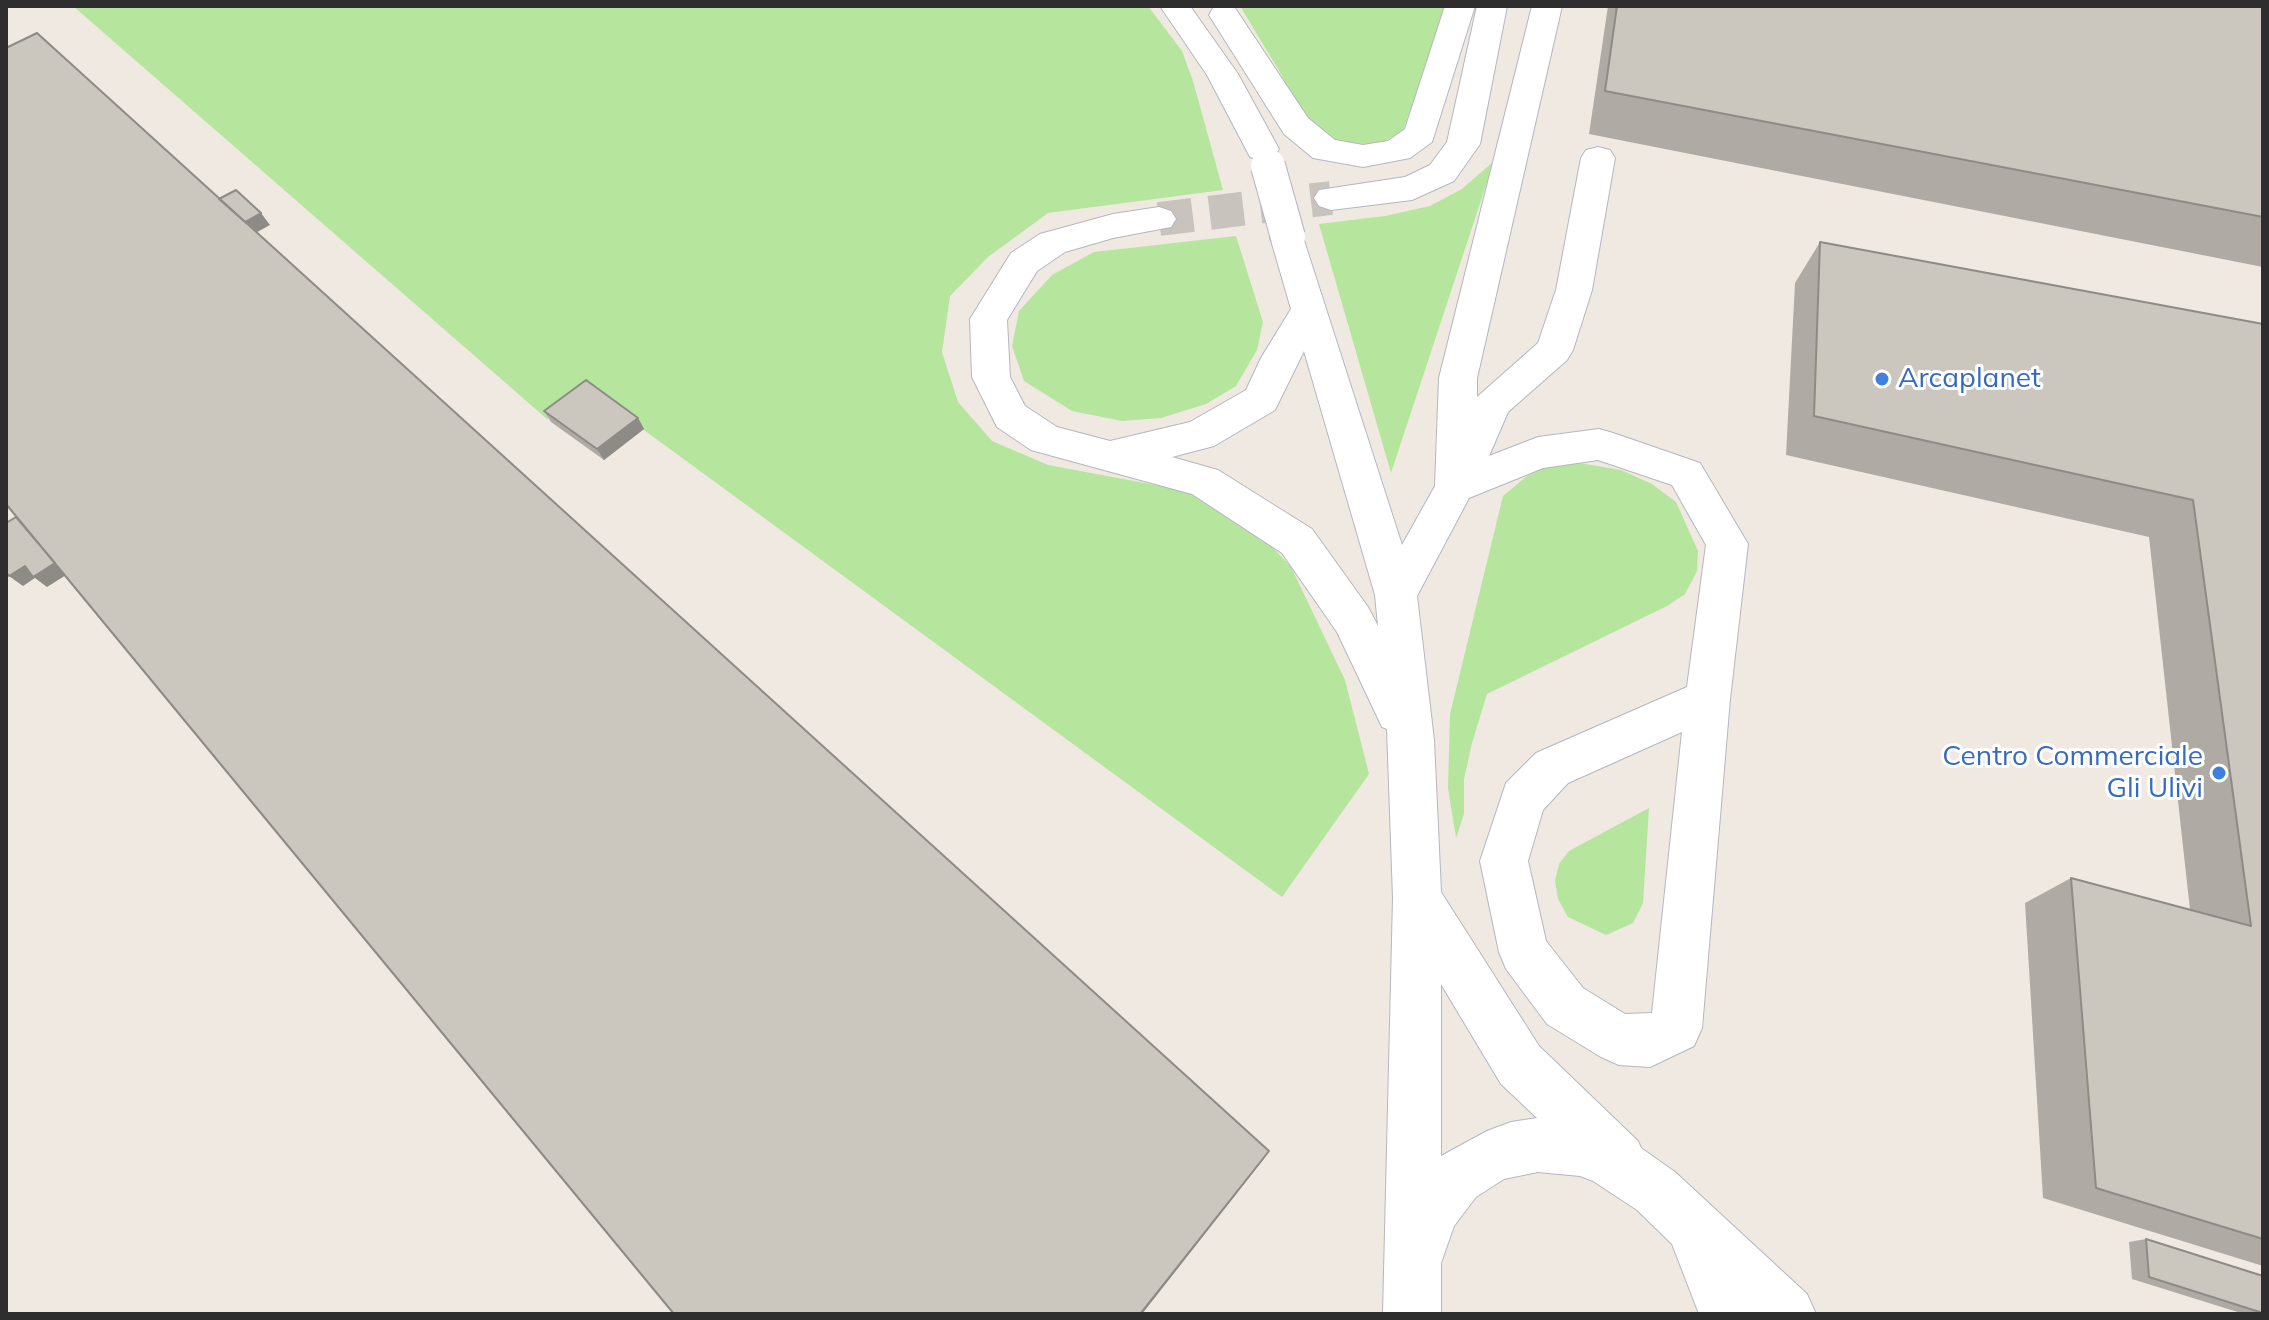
<!DOCTYPE html>
<html>
<head>
<meta charset="utf-8">
<style>
  body { margin:0 }
  #map { position:relative; width:2269px; height:1320px; overflow:hidden; background:#efe9e1; font-family:Mulish,sans-serif }
  canvas { display:block }
  .frame { position:absolute; inset:0; border:8px solid #2e2e2e; pointer-events:none }
</style>
</head>
<body>
<div id="map">
<canvas width="2269" height="1320"></canvas>
<div class="frame"></div>
</div>
<script>
const ctx = document.querySelector('canvas').getContext('2d');
ctx.lineJoin = 'round';
function paint(path, color) {
  ctx.fillStyle = color;
  ctx.fill(path, 'evenodd');
}
function shape(rows) {
  const path = new Path2D();
  for (const r of rows) {
    path.moveTo(r[0], r[1]);
    for (let i = 2; i < r.length; i += 2) path.lineTo(r[i], r[i + 1]);
  }
  return path;
}
function trace(path, color, width, dash) {
  ctx.strokeStyle = color;
  ctx.lineWidth = width;
  ctx.lineCap = dash ? 'butt' : 'round';
  ctx.setLineDash(dash || []);
  ctx.stroke(path);
}
function drawText(font, color, halo, rows, align = 'center') {
  ctx.font = font + ' Mulish,sans-serif';
  ctx.lineWidth = 6;
  ctx.setLineDash([]);
  ctx.textBaseline = 'middle';
  ctx.strokeStyle = halo;
  ctx.fillStyle = color;
  for (const [text, x, y, turn = 0] of rows) {
    ctx.save();
    ctx.translate(x, y);
    ctx.rotate((+turn || 0) * Math.PI / 180);
    ctx.textAlign = isNaN(turn) ? turn : align;
    if (halo) ctx.strokeText(text, 0, 0);
    ctx.fillText(text, 0, 0);
    ctx.restore();
  }
}
const green = shape([
  [73,6,1148,6,1182,51,1193,81,1223,190,1048,213,988,257,950,296,942,352,958,402,992,441,1048,465,1193,492,1250,523,1291,567,1345,680,1369,774,1282,897,592,392,547,419],
  [1240,6,1446,6,1403,131,1385,141,1359,146,1328,141,1304,123,1281,74],
  [1494,161,1391,473,1319,224,1385,216,1430,206,1462,189],
  [1236,236,1263,322,1257,350,1236,386,1206,404,1161,418,1122,421,1072,411,1024,381,1012,346,1019,311,1052,275,1094,252],
  [1573,462,1621,470,1652,484,1676,502,1698,551,1697,571,1685,594,1667,606,1487,694,1472,743,1464,779,1464,814,1456,838,1448,788,1450,714,1503,496,1527,476,1553,464],
  [1649,808,1643,903,1633,923,1606,935,1568,917,1558,899,1555,881,1559,864,1569,851]
]);
const minorTunnel = shape([
  [1159,219,1331,198]
]);
const minor = shape([
  [1160,6,1190,6,1238,74,1279,149,1274,157,1262,160,1250,157,1207,75,1160,6],
  [1225,6,1235,8,1308,118,1335,140,1363,145,1388,141,1405,129,1445,6,1475,6,1432,142,1410,158,1363,167,1313,158,1284,134,1209,15,1213,8,1225,6],
  [1477,6,1507,6,1480,144,1454,181,1412,200,1331,210,1319,206,1314,198,1319,190,1405,177,1430,165,1447,142,1477,6],
  [1532,6,1562,6,1477,378,1477,397,1538,343,1556,290,1581,158,1586,150,1598,147,1610,150,1615,158,1592,290,1573,350,1567,360,1508,412,1489,456,1538,437,1599,429,1613,433,1700,463,1748,544,1730,699,1702,1028,1694,1046,1650,1067,1619,1065,1601,1057,1547,1024,1506,969,1499,952,1480,861,1506,783,1536,753,1687,687,1706,545,1672,485,1598,460,1543,468,1469,498,1417,596,1434,740,1441,892,1539,1046,1638,1141,1641,1148,1675,1172,1807,1294,1816,1314,1699,1314,1672,1244,1637,1210,1593,1181,1580,1176,1538,1172,1504,1179,1476,1197,1454,1226,1441,1263,1441,1314,1383,1314,1393,898,1387,729,1382,727,1337,632,1282,553,1192,494,1031,450,997,427,972,377,970,319,1011,253,1040,234,1113,214,1159,207,1171,211,1176,219,1171,227,1113,238,1065,252,1037,271,1007,320,1010,377,1025,406,1057,427,1110,441,1190,422,1246,390,1261,358,1291,309,1270,237,1276,228,1288,225,1300,228,1402,545,1435,486,1439,378,1532,6],
  [1304,351,1375,595,1378,626,1368,607,1312,529,1218,470,1172,457,1214,446,1275,410,1304,351],
  [1682,732,1652,1013,1625,1014,1583,988,1546,941,1528,861,1543,810,1568,783,1682,732],
  [1441,984,1501,1084,1537,1118,1511,1122,1487,1131,1441,1156,1441,984]
]);
const minorBridge = shape([
  [1268,166,1288,237]
]);
const wall = shape([
  [1608,6,2263,6,2263,267,1589,134],
  [1820,242,2263,324,2263,1266,2043,1198,2025,903,2071,878,2190,910,2149,537,1786,455,1795,283],
  [544,411,638,418,644,429,604,460,551,422],
  [2146,1239,2263,1276,2263,1314,2244,1314,2132,1279,2129,1242]
]);
const shadedWall = shape([
  [261,213,270,225,250,236,241,224],
  [638,418,644,429,604,460,597,449],
  [61,560,74,570,47,587,35,578,23,586,9,576,25,566],
  [1269,1151,1263,1160,1142,1314,1140,1314]
]);
const building = shape([
  [1617,6,2263,6,2263,217,1605,91,1617,6],
  [37,33,1269,1151,1140,1314,674,1314,6,504,6,48,37,33],
  [236,190,261,213,245,222,219,199,236,190],
  [1820,242,2263,324,2263,1239,2096,1188,2071,878,2251,926,2193,500,1814,416,1820,242],
  [586,380,638,418,597,449,544,411,586,380],
  [16,517,55,563,33,577,25,566,9,576,6,572,6,523,16,517],
  [2146,1239,2263,1276,2263,1313,2149,1277,2146,1239]
]);
const markers = [
  [1882,379,8,"#3f7fe0"],
  [2219,773,8,"#3f7fe0"]
];
const shopNames = [
  ["Arcaplanet",1898,379],
  ["Centro Commerciale",2203,757,"right"],
  ["Gli Ulivi",2203,789,"right"]
];
paint(green, '#b6e59e');
trace(minorTunnel, '#c8c4bd', 34, [34, 17]);
trace(minor, '#b4b7c1', 2);
paint(minor, '#fff');
trace(minorBridge, '#b4b7c1', 36, []);
trace(minorBridge, '#fff', 34);
paint(wall, '#afaba4');
paint(shadedWall, '#8e8b86');
paint(building, '#cbc7bf');
trace(building, '#8e8b86', 2);
for (const [x, y, r, color] of markers) {
  const dot = new Path2D();
  dot.arc(x, y, r, 0, 2 * Math.PI);
  ctx.fillStyle = color;
  ctx.fill(dot);
  trace(dot, '#fff', 3);
}
drawText('28px', '#366cbe', '#fff', shopNames, 'left');
</script>
</body>
</html>
